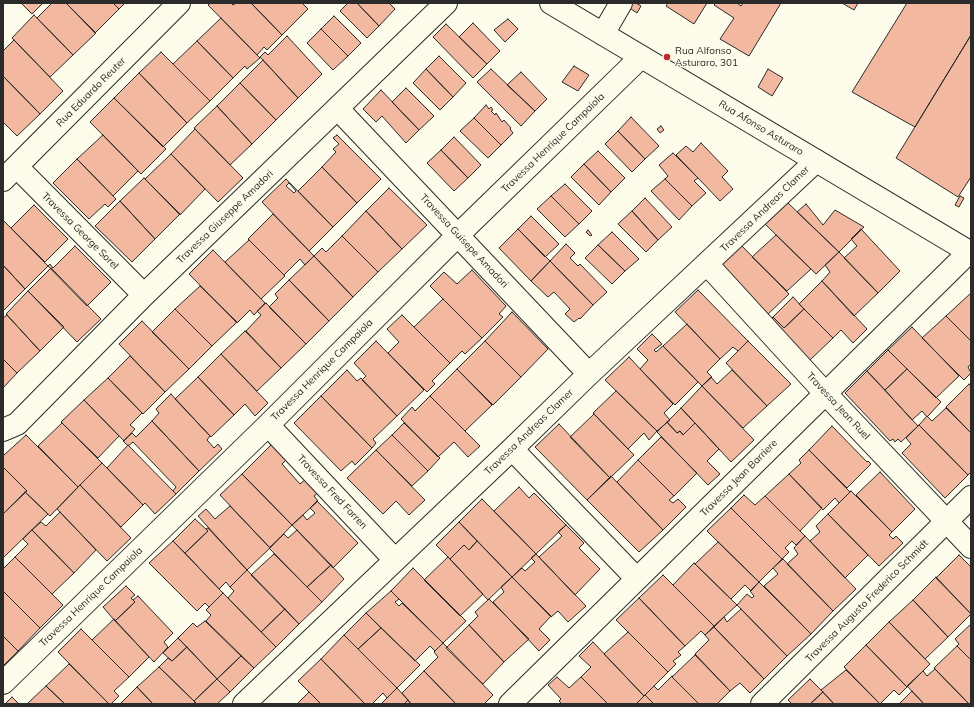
<!DOCTYPE html>
<html>
<head>
<meta charset="utf-8">
<style>
  body { margin:0 }
  #map { position:relative; width:974px; height:707px; overflow:hidden; background:#fdfbea; font-family:Mulish,sans-serif }
  canvas { display:block }
  .frame { position:absolute; inset:0; border:4px solid #2b2b2b; pointer-events:none }
</style>
</head>
<body>
<div id="map">
<canvas width="974" height="707"></canvas>
<div class="frame"></div>
</div>
<script>
const ctx = document.querySelector('canvas').getContext('2d');
ctx.lineJoin = 'round';
function paint(path, color) {
  ctx.fillStyle = color;
  ctx.fill(path, 'evenodd');
}
function shape(rows) {
  const path = new Path2D();
  for (const r of rows) {
    path.moveTo(r[0], r[1]);
    for (let i = 2; i < r.length; i += 2) path.lineTo(r[i], r[i + 1]);
  }
  return path;
}
function trace(path, color, width, dash) {
  ctx.strokeStyle = color;
  ctx.lineWidth = width;
  ctx.lineCap = dash ? 'butt' : 'round';
  ctx.setLineDash(dash || []);
  ctx.stroke(path);
}
function drawText(font, color, halo, rows, align = 'center') {
  ctx.font = font + ' Mulish,sans-serif';
  ctx.lineWidth = 3;
  ctx.setLineDash([]);
  ctx.textBaseline = 'middle';
  ctx.strokeStyle = halo;
  ctx.fillStyle = color;
  for (const [text, x, y, turn = 0] of rows) {
    ctx.save();
    ctx.translate(x, y);
    ctx.rotate((+turn || 0) * Math.PI / 180);
    ctx.textAlign = isNaN(turn) ? turn : align;
    if (halo) ctx.strokeText(text, 0, 0);
    ctx.fillText(text, 0, 0);
    ctx.restore();
  }
}
const building = shape([
  [21,3,43,3,32,14,21,3],
  [52,3,66,3,96,33,73,55,37,18,52,3],
  [66,3,113,3,119,9,95,33,66,3],
  [113,3,125,3,119,9,113,3],
  [211,3,231,3,233,5,236,3,251,3,282,35,267,50,264,47,257,55,208,5,211,3],
  [251,3,302,3,308,9,282,35,251,3],
  [348,3,357,3,379,26,367,38,340,11,348,3],
  [357,3,389,3,395,9,379,26,357,3],
  [631,3,636,3,641,6,637,13,628,7,631,3],
  [668,3,707,3,694,24,666,6,668,3],
  [716,3,737,3,741,6,743,3,781,3,749,56,720,39,734,18,714,5,716,3],
  [842,3,858,3,854,10,842,3],
  [907,3,971,3,971,35,915,127,852,92,907,3],
  [34,15,73,55,50,77,12,38,34,15],
  [334,16,361,43,348,56,321,29,334,16],
  [221,18,260,58,247,69,245,66,233,78,197,41,221,18],
  [508,19,518,29,505,42,494,30,508,19],
  [473,23,500,51,487,64,459,37,473,23],
  [446,24,487,64,473,78,433,37,446,24],
  [321,29,348,56,333,70,307,43,321,29],
  [971,35,971,177,958,197,896,158,971,35],
  [287,36,322,74,298,98,260,57,265,52,268,55,287,36],
  [14,40,63,91,40,114,3,76,3,51,14,40],
  [197,41,233,78,210,101,173,64,197,41],
  [161,52,210,101,187,123,139,73,161,52],
  [439,56,466,83,453,97,426,69,439,56],
  [263,60,298,98,276,120,240,83,263,60],
  [574,66,589,75,578,91,562,82,574,66],
  [426,69,453,97,440,110,413,83,426,69],
  [491,69,535,111,521,126,477,82,491,69],
  [768,69,783,78,772,96,758,87,768,69],
  [521,72,547,99,535,111,507,85,521,72],
  [139,73,187,123,163,147,114,98,139,73],
  [3,76,40,114,17,136,3,122,3,76],
  [240,83,276,120,252,144,217,106,240,83],
  [406,88,434,116,419,130,392,102,406,88],
  [381,90,419,130,406,143,382,116,376,122,363,109,381,90],
  [114,98,166,149,141,174,90,122,114,98],
  [486,105,489,109,491,107,493,110,491,111,495,115,496,113,502,122,504,120,511,128,510,129,513,133,501,145,474,118,486,105],
  [217,106,252,144,230,165,194,128,217,106],
  [631,117,659,146,645,159,618,131,631,117],
  [474,118,501,145,488,158,460,131,474,118],
  [661,126,664,130,660,133,657,129,661,126],
  [195,129,243,178,218,202,171,154,195,129],
  [618,131,645,159,632,172,605,144,618,131],
  [103,135,138,171,113,196,77,159,103,135],
  [337,135,381,179,357,203,322,167,336,152,333,149,339,144,333,138,337,135],
  [454,137,481,165,468,178,441,150,454,137],
  [701,143,728,171,722,177,733,189,720,201,676,155,686,146,693,152,701,143],
  [441,150,468,178,454,191,427,163,441,150],
  [598,151,625,178,611,192,584,164,598,151],
  [673,153,698,178,694,181,706,193,692,206,665,179,668,176,659,165,673,153],
  [171,154,205,189,180,215,145,179,171,154],
  [77,159,116,199,108,207,105,204,89,219,53,183,77,159],
  [584,164,611,192,599,205,571,177,584,164],
  [322,167,357,203,333,227,298,191,322,167],
  [144,178,180,214,155,239,120,201,144,178],
  [286,179,333,227,309,251,262,202,286,179],
  [289,183,296,191,294,193,286,186,289,183],
  [665,179,692,206,679,220,651,191,665,179],
  [565,184,592,211,579,224,551,196,565,184],
  [389,188,427,225,402,249,366,211,389,188],
  [551,196,579,224,565,237,537,209,551,196],
  [960,196,964,198,959,207,955,205,960,196],
  [645,198,672,227,658,240,632,211,645,198],
  [120,201,155,239,132,262,95,226,120,201],
  [786,201,839,252,816,274,764,223,786,201],
  [806,204,823,225,835,210,864,227,839,252,797,212,806,204],
  [34,205,68,239,45,262,11,228,34,205],
  [366,211,402,249,378,272,342,236,366,211],
  [632,211,658,240,646,252,618,224,632,211],
  [273,214,314,256,305,265,300,259,284,275,248,239,273,214],
  [531,216,559,244,545,257,518,229,531,216],
  [3,220,48,266,25,289,3,265,3,220],
  [518,229,550,261,531,281,499,248,518,229],
  [861,229,900,271,878,293,844,258,857,246,851,239,861,229],
  [588,230,592,235,590,236,586,232,588,230],
  [612,232,639,259,625,271,598,245,612,232],
  [776,235,811,269,787,291,752,257,776,235],
  [342,236,378,272,353,297,314,256,322,248,326,252,342,236],
  [249,240,285,276,261,299,225,262,249,240],
  [566,244,575,253,570,258,578,266,580,264,607,292,593,305,550,261,566,244],
  [598,245,625,271,612,284,585,258,598,245],
  [741,245,789,294,766,316,719,267,741,245],
  [75,246,111,282,87,306,48,266,50,264,53,268,75,246],
  [213,250,265,303,254,315,250,310,237,323,189,274,213,250],
  [839,252,878,293,854,316,822,281,830,272,825,265,839,252],
  [314,256,353,297,329,321,289,280,314,256],
  [550,261,593,305,580,319,579,318,574,322,565,314,570,309,554,292,548,297,531,281,550,261],
  [3,265,25,289,3,311,3,265],
  [51,268,101,319,77,342,28,291,51,268],
  [472,270,506,306,499,314,503,317,482,338,430,286,444,272,457,284,472,270],
  [289,280,329,321,306,344,269,307,278,298,275,294,289,280],
  [822,281,867,329,853,343,841,330,833,338,799,304,822,281],
  [200,286,237,322,212,346,175,309,200,286],
  [698,290,748,341,738,351,733,347,720,359,675,312,698,290],
  [28,291,64,327,40,351,6,314,28,291],
  [971,293,971,341,946,316,971,293],
  [793,297,804,309,784,328,773,317,793,297],
  [443,299,482,338,465,354,462,351,450,363,414,327,443,299],
  [266,303,306,344,281,368,246,331,261,315,257,311,266,303],
  [175,309,212,346,189,369,152,332,175,309],
  [804,309,833,338,809,361,770,320,773,317,784,328,804,309],
  [512,312,548,349,521,377,485,341,512,312],
  [7,315,40,351,17,373,3,359,3,318,7,315],
  [402,315,450,363,432,381,435,384,427,392,388,353,399,342,387,329,402,315],
  [946,316,971,341,971,364,968,367,971,373,964,380,922,338,946,316],
  [142,321,189,369,165,392,119,344,142,321],
  [687,324,720,359,707,372,712,377,702,386,663,346,687,324],
  [912,327,959,376,936,398,888,350,912,327],
  [245,331,281,368,257,391,221,354,245,331],
  [652,334,662,344,654,350,656,352,663,346,698,382,675,405,640,369,648,360,637,349,652,334],
  [376,341,424,390,397,416,362,380,366,376,354,363,376,341],
  [485,341,521,377,493,405,457,369,485,341],
  [748,341,791,384,767,406,726,363,748,341],
  [888,350,907,369,885,390,867,371,888,350],
  [221,354,268,403,255,416,245,404,234,415,198,377,221,354],
  [130,356,165,392,143,414,108,378,130,356],
  [629,357,673,404,664,413,670,420,657,431,605,380,629,357],
  [3,359,17,373,3,388,3,359],
  [457,369,492,405,465,431,430,396,457,369],
  [907,369,941,402,927,417,922,411,912,420,885,390,907,369],
  [347,370,357,381,361,378,397,416,373,439,376,443,372,448,321,396,347,370],
  [732,370,767,406,743,428,702,386,711,377,717,384,732,370],
  [867,371,918,426,901,442,898,439,895,442,893,439,890,441,845,393,867,371],
  [198,377,234,415,211,437,175,399,198,377],
  [108,378,142,413,130,425,135,429,124,441,84,400,108,378],
  [969,384,971,387,971,433,946,407,969,384],
  [702,386,754,440,731,462,681,408,702,386],
  [616,391,657,431,649,440,644,433,628,449,593,413,616,391],
  [171,394,210,436,207,440,214,448,218,444,222,449,199,471,152,421,159,413,156,409,171,394],
  [321,396,372,448,355,465,352,461,341,471,294,423,321,396],
  [430,396,480,446,468,457,454,442,438,457,401,419,412,407,415,411,430,396],
  [84,400,119,436,98,458,61,422,84,400],
  [681,408,695,423,683,435,680,431,677,433,667,422,681,408],
  [946,408,971,433,971,472,968,475,919,425,927,416,932,421,946,408],
  [594,414,634,455,610,478,570,437,594,414],
  [152,421,199,471,176,494,173,491,176,487,133,442,128,446,123,441,132,433,136,437,152,421],
  [667,422,677,433,680,431,683,435,695,423,719,449,707,461,720,474,708,485,657,432,667,422],
  [62,423,102,463,78,487,38,446,62,423],
  [404,423,440,458,428,471,392,435,404,423],
  [559,424,610,478,587,500,535,447,559,424],
  [919,425,968,475,945,498,902,453,911,444,906,438,919,425],
  [832,426,867,462,868,461,871,464,847,488,809,450,832,426],
  [26,435,78,487,50,516,25,492,27,491,3,467,3,456,26,435],
  [392,435,428,471,412,486,376,450,392,435],
  [661,437,697,473,674,496,638,460,661,437],
  [272,444,287,459,282,464,300,484,306,479,319,492,314,496,318,501,292,525,242,474,272,444],
  [128,445,176,494,155,514,145,503,143,505,107,468,128,445],
  [376,450,425,500,409,515,396,501,383,514,347,478,376,450],
  [809,450,850,492,839,503,835,498,823,510,789,474,801,463,799,460,809,450],
  [638,460,674,496,669,500,673,503,678,499,686,507,663,530,617,482,638,460],
  [102,463,143,505,121,527,80,485,102,463],
  [3,467,27,491,3,514,3,467],
  [880,472,915,509,892,532,856,495,880,472],
  [242,474,292,525,270,548,220,495,242,474],
  [789,474,822,508,800,531,765,496,789,474],
  [611,476,663,530,639,552,587,500,611,476],
  [80,485,131,538,107,561,57,509,80,485],
  [519,487,529,498,534,493,566,525,536,554,494,511,519,487],
  [851,491,892,532,889,535,893,539,896,536,903,543,879,566,828,514,851,491],
  [25,492,48,514,3,558,3,514,25,492],
  [744,495,755,505,765,496,805,536,796,545,792,541,785,548,789,552,782,559,731,508,744,495],
  [482,499,536,554,512,577,459,522,482,499],
  [317,501,358,543,333,568,292,525,303,515,307,520,315,513,310,508,317,501],
  [230,506,270,548,247,570,198,516,206,509,215,519,230,506],
  [731,508,782,559,759,582,707,531,731,508],
  [60,512,96,550,74,573,32,530,41,522,46,526,60,512],
  [828,514,868,555,845,578,810,541,820,532,816,526,828,514],
  [195,519,208,531,185,553,173,541,195,519],
  [459,522,477,541,469,550,464,545,450,559,436,545,459,522],
  [566,525,584,543,579,548,600,569,575,595,539,557,562,536,558,532,566,525],
  [208,528,247,570,230,587,226,582,219,589,185,553,208,531,206,529,208,528],
  [32,530,74,573,52,594,15,557,28,544,23,539,32,530],
  [297,530,331,565,307,587,269,548,284,534,288,538,297,530],
  [805,536,856,589,833,611,787,564,798,554,794,548,805,536],
  [173,541,223,593,209,607,205,603,197,611,149,563,173,541],
  [477,541,512,577,488,600,450,559,464,545,469,550,477,541],
  [718,542,759,582,751,591,745,585,731,599,695,564,718,542],
  [274,554,322,602,299,624,251,575,274,554],
  [536,554,586,606,568,622,558,611,551,617,512,577,522,568,525,571,535,562,531,558,536,554],
  [959,555,971,567,971,614,936,578,959,555],
  [15,557,63,605,40,628,3,591,3,569,15,557],
  [448,557,483,594,460,616,424,580,448,557],
  [783,559,833,611,811,634,764,586,778,574,773,568,783,559],
  [694,563,737,605,714,626,673,585,694,563],
  [331,565,344,579,322,602,307,587,331,565],
  [413,568,466,621,443,643,391,591,413,568],
  [247,570,285,609,261,632,228,598,234,591,230,587,247,570],
  [663,575,714,626,705,635,701,631,685,646,639,598,663,575],
  [512,577,551,616,539,629,550,640,539,651,493,602,504,592,501,587,512,577],
  [936,577,971,614,948,637,913,600,936,577],
  [759,582,811,634,787,656,737,605,747,594,752,598,754,596,750,591,759,582],
  [126,586,135,595,131,598,135,602,115,621,103,607,126,586],
  [3,591,40,628,18,651,3,636,3,591],
  [391,591,399,599,395,602,399,606,402,603,443,643,435,651,430,646,415,661,366,613,391,591],
  [223,593,276,647,254,668,206,621,211,615,206,610,223,593],
  [138,596,173,633,164,642,168,647,154,662,115,621,135,602,133,600,138,596],
  [639,598,685,646,678,652,681,655,673,661,676,664,668,672,616,620,639,598],
  [489,599,529,639,504,662,469,625,478,616,475,612,489,599],
  [913,600,948,637,925,659,889,622,913,600],
  [285,609,299,624,276,647,261,632,285,609],
  [741,609,787,656,764,679,714,627,724,617,727,622,741,609],
  [366,613,381,628,358,649,344,635,366,613],
  [114,619,149,657,129,677,92,640,114,619],
  [205,621,241,656,217,679,178,638,193,623,197,627,205,621],
  [889,622,930,664,907,687,866,645,889,622],
  [971,624,971,660,957,646,959,644,955,639,971,624],
  [469,625,504,662,483,684,446,648,469,625],
  [714,627,764,679,750,693,740,683,730,691,695,654,709,640,705,635,714,627],
  [381,628,420,665,397,688,358,649,381,628],
  [81,629,129,677,114,691,119,696,111,704,109,704,58,652,81,629],
  [628,632,668,672,644,696,604,654,628,632],
  [344,635,397,688,387,698,383,693,372,704,365,704,321,659,344,635],
  [3,636,18,651,3,666,3,636],
  [178,638,187,647,172,661,163,653,178,638],
  [593,642,644,696,636,704,608,704,581,677,591,667,579,656,593,642],
  [443,643,493,695,484,704,456,704,424,671,438,657,434,652,443,643],
  [866,645,907,687,899,695,894,690,880,704,844,667,866,645],
  [957,646,971,660,971,704,969,704,934,668,957,646],
  [187,647,217,679,194,701,159,667,168,658,172,661,187,647],
  [695,655,730,691,717,704,699,704,672,677,695,655],
  [241,656,254,668,230,692,217,679,241,656],
  [321,659,365,704,321,704,298,681,321,659],
  [69,664,109,704,65,704,46,686,69,664],
  [159,667,194,701,195,703,194,704,153,704,137,687,159,667],
  [935,669,969,704,924,704,907,686,923,671,927,676,935,669],
  [846,670,880,704,834,704,821,690,846,670],
  [424,671,456,704,411,704,402,693,424,671],
  [672,676,672,677,699,704,654,704,645,695,654,686,658,690,672,676],
  [557,677,569,688,581,677,608,704,562,704,559,701,561,699,548,685,557,677],
  [217,679,230,692,217,704,197,704,194,701,217,679],
  [810,679,823,692,810,704,792,704,788,700,810,679],
  [46,686,65,704,27,704,46,686],
  [137,687,153,704,120,704,137,687],
  [397,688,408,700,404,704,381,704,397,688],
  [912,691,924,704,899,704,912,691],
  [309,692,321,704,297,704,309,692],
  [823,692,834,704,810,704,823,692],
  [645,695,654,704,636,704,645,695],
  [12,697,19,704,5,704,12,697],
  [408,700,411,704,404,704,408,700]
]);
const street = shape([
  [603,34,621,3],
  [338,109,589,374],
  [17,167,144,295],
  [707,264,825,393,971,547],
  [268,425,395,560],
  [3,430,17,424,144,295,446,3],
  [512,449,637,579],
  [3,683,268,425,458,235,641,57],
  [244,704,512,449,589,374,816,161],
  [510,704,969,252],
  [762,704,971,497]
]);
const secondary = shape([
  [551,3,971,253],
  [3,180,179,3]
]);
const markers = [
  [667,57,4,"#c62828"]
];
const poiNames = [
  ["Rua Alfonso",675,51],
  ["Asturaro, 301",675,63]
];
const streetNames = [
  ["Rua Eduardo Reuter",91,92,-45],
  ["Rua Afonso Asturaro",761,128,31],
  ["Travessa Henrique Campaiola",553,143,-44],
  ["Travessa Andreas Clamer",765,209,-44],
  ["Travessa Giuseppe Amadori",225,217,-44],
  ["Travessa George Sorel",80,231,45],
  ["Travessa Guisepe Amadori",464,241,47],
  ["Travessa Henrique Campaiola",322,370,-45],
  ["Travessa Jean Ruel",838,406,47],
  ["Travessa Andreas Clamer",529,432,-44],
  ["Travessa Jean Barriere",739,478,-45],
  ["Travessa Fred Farren",332,492,47],
  ["Travessa Henrique Campaiola",91,597,-44],
  ["Travessa Augusto Frederico Schmidt",867,601,-45]
];
paint(building, '#f2b8a0');
trace(building, '#2b2b2b', 1);
trace(street, '#2b2b2b', 24);
trace(secondary, '#2b2b2b', 24);
trace(street, '#fdfbea', 22);
trace(secondary, '#fdfbea', 22);
for (const [x, y, r, color] of markers) {
  const dot = new Path2D();
  dot.arc(x, y, r, 0, 2 * Math.PI);
  ctx.fillStyle = color;
  ctx.fill(dot);
  trace(dot, '#fdfbea', 1.5);
}
drawText('10px', '#2b2b2b', '#fdfbea', poiNames, 'left');
drawText('10px', '#2b2b2b', '#fdfbea', streetNames);
</script>
</body>
</html>
